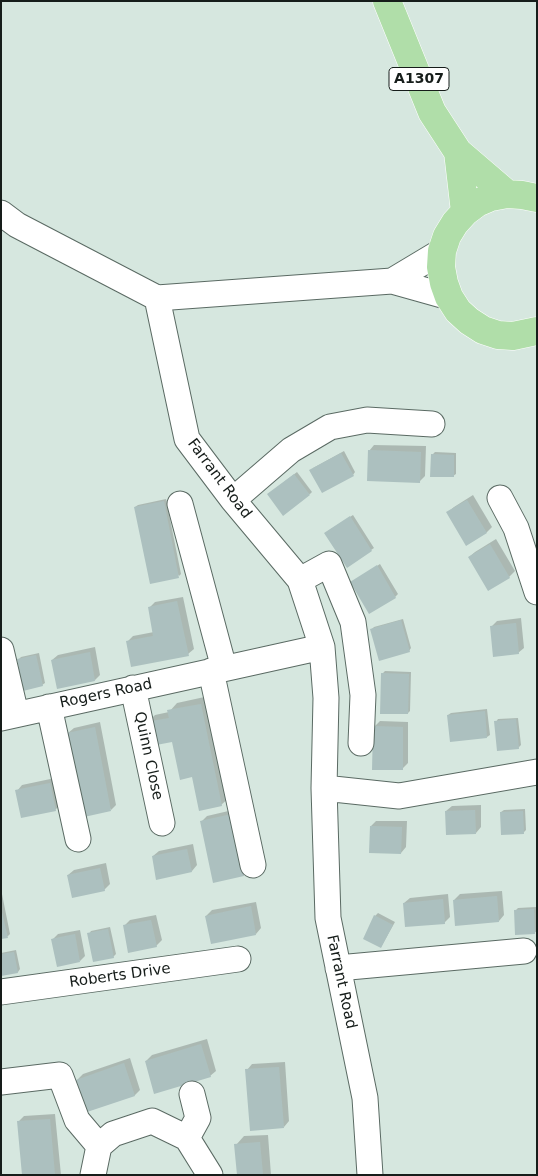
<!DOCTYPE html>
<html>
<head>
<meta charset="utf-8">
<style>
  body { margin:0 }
  #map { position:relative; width:538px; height:1176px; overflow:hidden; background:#d6e7df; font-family:"DejaVu Sans",sans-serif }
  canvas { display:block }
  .frame { position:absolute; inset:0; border:2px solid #161d1a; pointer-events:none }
</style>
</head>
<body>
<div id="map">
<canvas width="538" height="1176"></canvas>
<div class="frame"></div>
</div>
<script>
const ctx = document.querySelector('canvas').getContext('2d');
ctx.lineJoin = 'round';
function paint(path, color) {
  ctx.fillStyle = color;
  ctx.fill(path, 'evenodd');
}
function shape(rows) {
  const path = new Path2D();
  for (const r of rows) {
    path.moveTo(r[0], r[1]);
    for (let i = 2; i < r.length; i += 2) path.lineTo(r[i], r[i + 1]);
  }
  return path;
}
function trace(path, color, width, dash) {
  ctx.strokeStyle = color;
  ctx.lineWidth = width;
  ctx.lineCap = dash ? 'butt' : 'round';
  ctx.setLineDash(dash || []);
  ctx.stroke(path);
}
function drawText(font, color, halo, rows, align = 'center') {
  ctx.font = font + ' "DejaVu Sans",sans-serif';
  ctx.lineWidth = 4;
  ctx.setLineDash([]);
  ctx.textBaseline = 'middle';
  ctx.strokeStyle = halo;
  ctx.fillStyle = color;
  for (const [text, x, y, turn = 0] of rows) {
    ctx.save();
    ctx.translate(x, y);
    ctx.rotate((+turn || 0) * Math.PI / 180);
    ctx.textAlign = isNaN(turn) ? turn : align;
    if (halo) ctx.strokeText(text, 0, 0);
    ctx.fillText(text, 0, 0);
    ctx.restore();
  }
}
const shadow = shape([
  [374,445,426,446,425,476,420,481,369,451],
  [344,451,355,472,353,475,313,468],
  [435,452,456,453,456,474,453,476,432,455],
  [297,472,312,492,310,494,271,492],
  [473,495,492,527,487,532,467,544,448,512,454,507],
  [166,499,181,574,179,576,135,507,138,505],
  [353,515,374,548,347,566,328,531],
  [496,539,515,571,509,577,488,589,469,557,475,552],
  [380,564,398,594,395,597,352,582],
  [183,597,194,649,188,654,127,642,133,636,154,632,149,608,155,602],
  [521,618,524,648,518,653,492,626,497,621],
  [403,619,411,648,409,651,371,630,374,627],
  [95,647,100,675,95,680,52,660,58,655],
  [39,653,45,683,42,685,18,660,21,657],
  [385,671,411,672,410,711,408,713,382,674],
  [209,696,230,797,221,805,193,776,173,741,147,723,155,715,169,712,177,703],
  [487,709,490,735,487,737,448,715,451,713],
  [518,718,521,745,518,748,496,722,498,719],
  [380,721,408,722,408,763,402,769,374,727],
  [100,722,116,805,111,810,68,733,74,728],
  [55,778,61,804,55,810,17,791,22,785],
  [481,805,481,827,476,833,446,811,452,806],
  [237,809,249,870,244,875,202,821,207,816],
  [525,809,526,830,523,833,501,812,504,810],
  [376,821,407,821,406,847,401,853,371,826],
  [193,844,197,865,192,871,153,856,159,851],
  [106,863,110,884,104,890,68,875,74,870],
  [1,889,10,934,8,936,1,938],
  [502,891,504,915,499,921,454,900,460,894],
  [448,894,450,917,444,923,404,903,410,898],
  [256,902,261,928,256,934,206,916,212,910],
  [536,907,537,931,534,933,516,910,518,908],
  [378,913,395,922,381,947,375,916],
  [156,915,162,940,156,946,124,926,130,920],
  [110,927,116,954,113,957,89,934,91,931],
  [80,930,85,956,80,961,52,940,58,934],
  [16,950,20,969,18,972,1,975,1,953],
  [207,1039,216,1071,210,1076,146,1061,152,1055],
  [130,1058,140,1090,135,1095,88,1111,77,1080,83,1074],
  [285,1062,289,1121,284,1127,247,1070,252,1064],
  [55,1114,61,1175,23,1175,18,1122,24,1116],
  [268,1135,271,1175,238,1175,236,1145,244,1136]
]);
const building = shape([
  [368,450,421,452,420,483,367,481],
  [341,453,354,476,322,493,309,470],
  [431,454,454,455,454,477,430,477],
  [294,474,310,495,283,516,267,494],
  [467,500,487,533,466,546,446,512],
  [164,501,179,578,150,584,134,507],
  [350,516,372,551,347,568,324,533],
  [490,544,510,578,488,591,468,557],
  [377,565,396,598,369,614,350,582],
  [177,601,189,656,131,667,126,641,153,636,148,607],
  [401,620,410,652,379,661,370,629],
  [516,623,519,654,493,657,490,626],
  [90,652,95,681,57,689,51,660],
  [36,655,43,686,23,691,17,659],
  [381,673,409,674,408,714,380,714],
  [201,704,222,806,199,811,192,777,180,780,172,742,151,746,146,722,169,718,167,710],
  [485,711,487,738,450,742,447,715],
  [516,719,519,749,497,751,494,721],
  [373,726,403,727,403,770,372,770],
  [95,727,111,811,84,817,67,733],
  [50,783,56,811,21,818,15,790],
  [475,810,476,834,446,835,445,811],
  [523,811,524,834,501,835,500,812],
  [232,814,244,876,213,883,200,821],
  [370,826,402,827,401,854,369,853],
  [187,849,192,872,156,880,152,856],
  [100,868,105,891,72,898,67,875],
  [497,896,499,922,455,926,453,900],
  [443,899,445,924,405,927,403,903],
  [251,906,256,935,211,944,205,916],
  [1,908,8,938,1,939],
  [534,909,535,934,515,935,514,910],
  [374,915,393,925,381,948,363,939],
  [151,920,157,947,128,953,123,925],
  [108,929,114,958,93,962,87,933],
  [75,934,80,962,57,967,51,939],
  [14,952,18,973,1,976,1,954],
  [201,1044,211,1077,154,1094,145,1061],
  [124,1063,135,1096,87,1112,76,1080],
  [279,1067,284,1128,250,1131,245,1069],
  [50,1119,55,1175,22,1175,17,1121],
  [260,1142,263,1175,237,1175,234,1144]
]);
const minor = shape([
  [1,213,17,225,157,298,187,439,233,500,300,580,322,647,326,698,324,788,328,918,365,1098,370,1175],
  [392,281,442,251],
  [157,298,392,281,449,297],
  [500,498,516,528,537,592],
  [233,500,291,450,330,427,367,420,432,424],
  [180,504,224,668],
  [300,580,329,564,353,622,363,695,361,743],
  [1,650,16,714],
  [211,671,253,865],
  [133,688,162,823],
  [49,707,78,839],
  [1,718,322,647],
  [324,788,399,796,537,772],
  [338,968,524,951],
  [1,992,238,959],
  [1,1082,60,1075,77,1120,99,1146],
  [187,1138,198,1118,192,1094],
  [93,1175,99,1146,113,1134,152,1121,187,1138,210,1175]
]);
const major = shape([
  [387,1,432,112,458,152,507,194],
  [458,152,465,212],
  [537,198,522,195,507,194,491,197,477,203,465,212,455,223,447,236,442,251,441,267,444,283,449,297,458,311,469,321,483,330,498,335,513,336,537,331]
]);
const shields = [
  [419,79,60]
];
const shieldNames = [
  ["A1307",419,79]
];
const streetNames = [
  ["Farrant Road",219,479,53],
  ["Rogers Road",106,694,-12],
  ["Quinn Close",148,756,78],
  ["Roberts Drive",120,976,-8],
  ["Farrant Road",341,982,78]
];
paint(shadow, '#0003');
paint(building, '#acc0bf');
trace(minor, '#5a6a63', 27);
trace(major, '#fff', 29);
trace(minor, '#fff', 25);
trace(major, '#b0dea9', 28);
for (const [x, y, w] of shields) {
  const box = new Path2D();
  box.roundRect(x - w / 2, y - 11.5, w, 23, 4);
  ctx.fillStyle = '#fff';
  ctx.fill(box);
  trace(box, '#161d1a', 1);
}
drawText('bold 14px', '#161d1a', null, shieldNames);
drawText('15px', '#161d1a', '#fff', streetNames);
</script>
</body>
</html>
